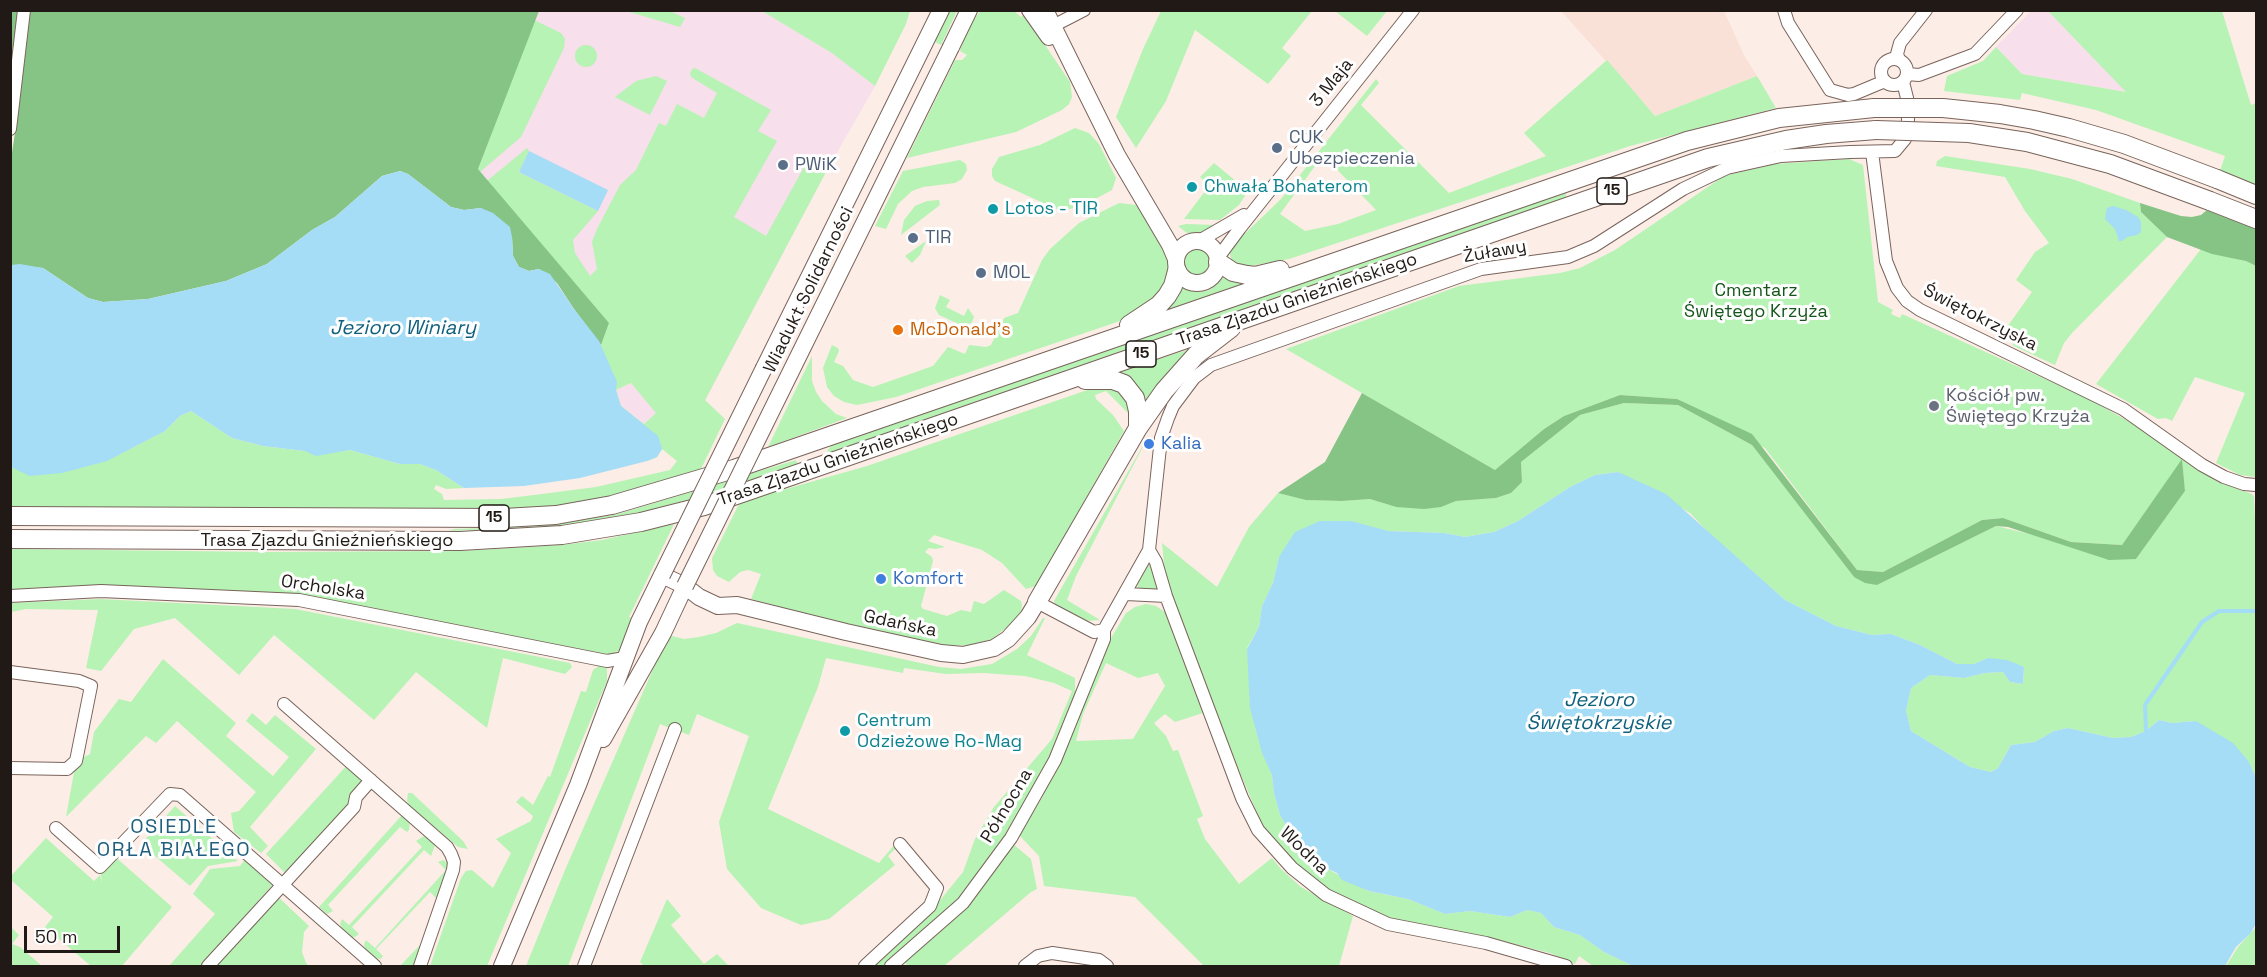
<!DOCTYPE html>
<html>
<head>
<meta charset="utf-8">
<style>
  body { margin:0 }
  #map { position:relative; width:2267px; height:977px; overflow:hidden; background:#fcede6; font-family:"Space Grotesk",sans-serif }
  canvas { display:block }
  .frame { position:absolute; inset:0; border:12px solid #211915; pointer-events:none }
  .scale { position:absolute; left:24px; top:926px; width:96px; height:27px; box-sizing:border-box; border:3px solid #211915; border-top:0; padding-left:8px; font-size:18px; line-height:21px; white-space:nowrap; color:#211915; -webkit-text-stroke:4px #fefefe; paint-order:stroke }
</style>
</head>
<body>
<div id="map">
<canvas width="2267" height="977"></canvas>
<div class="frame"></div>
<div class="scale">50 m</div>
</div>
<script>
const ctx = document.querySelector('canvas').getContext('2d');
ctx.lineJoin = 'round';
function paint(path, color) {
  ctx.fillStyle = color;
  ctx.fill(path, 'evenodd');
}
function shape(rows) {
  const path = new Path2D();
  for (const r of rows) {
    if (r.length === 3) {
      path.moveTo(r[0] + r[2], r[1]);
      path.arc(r[0], r[1], r[2], 0, 2 * Math.PI);
      continue;
    }
    path.moveTo(r[0], r[1]);
    for (let i = 2; i < r.length; i += 2) path.lineTo(r[i], r[i + 1]);
  }
  return path;
}
function trace(path, color, width, dash) {
  ctx.strokeStyle = color;
  ctx.lineWidth = width;
  ctx.lineCap = dash ? 'butt' : 'round';
  ctx.setLineDash(dash || []);
  ctx.stroke(path);
}
function drawText(font, color, halo, rows, align = 'center') {
  ctx.font = font + ' "Space Grotesk",sans-serif';
  ctx.lineWidth = 6;
  ctx.setLineDash([]);
  ctx.textBaseline = 'middle';
  ctx.strokeStyle = halo;
  ctx.fillStyle = color;
  for (const [text, x, y, turn = 0] of rows) {
    ctx.save();
    ctx.translate(x, y);
    ctx.rotate((+turn || 0) * Math.PI / 180);
    ctx.textAlign = isNaN(turn) ? turn : align;
    if (halo) ctx.strokeText(text, 0, 0);
    ctx.fillText(text, 0, 0);
    ctx.restore();
  }
}
const industrial = shape([
  [539,11,762,11,833,53,875,86,827,170,705,401,609,323,478,169],
  [2031,11,2048,11,2127,92,2022,74,1996,47],
  [631,383,657,413,644,424,621,406,616,390]
]);
const medical = shape([
  [1561,11,1724,11,1744,55,1757,76,1655,116]
]);
const green = shape([
  [626,11,670,11,685,18,680,27],
  [762,11,910,11,906,24,875,86,832,53],
  [948,11,957,11,941,45,933,41],
  [980,11,1014,11,1021,17,1024,14,1070,82,1072,97,1069,104,1062,110,1016,132,907,158,955,60,962,60,967,55,960,51,966,31],
  [1161,11,1161,10,1312,11,1282,48,1291,56,1268,84,1195,30,1166,101,1136,148,1116,117,1143,49],
  [1335,11,1387,11,1367,36],
  [2048,11,2222,11,2251,105,2256,103,2256,186,2220,171,2225,156,2096,110,2022,93,2020,100,1944,91,1947,76,1983,61,1996,47,2022,74,2126,92],
  [534,20,561,33,565,39,564,48,521,137,480,172,478,169],
  [586,56,11],
  [1607,60,1655,116,1757,76,1776,108,1630,146,1289,259,1244,267,1232,261,1230,254,1232,246,1281,199,1376,79,1379,83,1361,105,1449,193,1546,156,1524,133],
  [1323,155,1376,210,1338,224,1305,231,1280,214],
  [695,68,771,110,758,131,777,141,734,217,766,236,808,160,827,170,705,400,725,419,700,471,640,491,552,508,494,513,11,510,11,467,116,456,165,431,180,416,191,411,232,438,263,446,305,451,316,455,350,450,400,464,420,464,436,470,464,488,446,489,436,485,434,489,442,494,444,500,501,499,542,494,596,487,670,470,677,461,662,449,657,457,647,461,595,353,601,345,609,323,487,181,527,148,529,151,519,172,598,211,573,240,575,253,590,276,597,269,592,242,597,229,620,185,636,170,659,123,666,126,677,104,704,118,717,93,691,77,690,73,692,69],
  [631,383,656,413,644,424,621,406,616,390],
  [656,76,667,81,650,115,615,97,636,81],
  [1075,128,1089,133,1099,144,1116,178,1112,190,1082,206,1061,211,995,181,992,176,992,169,999,157,1040,145],
  [1945,156,2030,169,2072,179,2140,203,2141,212,2167,237,2072,333,2064,343,2055,365,2014,346,2002,334,2032,292,2016,280,2035,252,2049,243,2025,211,2005,177,1936,166,1937,161],
  [1849,159,1863,165,1878,302,1893,310,1891,314,1900,318,1902,314,2087,398,2128,421,2218,482,2252,494,2254,497,2256,545,2256,778,2249,762,2213,733,2196,721,2172,723,2159,720,2146,731,2131,737,2113,738,2068,728,2054,731,2035,742,2011,745,1998,768,1991,772,1970,767,1911,731,1906,711,1911,688,1930,675,1964,678,1985,673,2003,672,2010,682,2023,684,2024,667,1988,658,1974,664,1957,664,1920,645,1891,634,1872,635,1836,626,1785,600,1709,533,1690,513,1618,472,1595,475,1570,487,1518,521,1494,532,1465,537,1444,533,1388,531,1374,528,1279,557,1273,583,1262,606,1259,627,1247,648,1256,731,1272,775,1274,793,1280,815,1295,840,1324,867,1368,891,1408,899,1445,914,1470,911,1510,917,1527,910,1541,913,1554,927,1580,935,1604,952,1633,966,1593,966,1579,956,1575,964,1550,953,1487,937,1388,918,1345,899,1308,876,1289,858,1263,827,1236,763,1177,610,1165,573,1162,543,1217,587,1249,527,1278,493,1307,500,1342,501,1370,499,1396,507,1440,507,1456,501,1496,498,1511,493,1522,482,1521,462,1580,415,1624,403,1678,405,1752,445,1854,577,1877,585,1996,526,2136,559,2185,491,2182,460,2122,545,2071,542,2003,518,1982,520,1883,572,1857,570,1765,448,1677,399,1620,395,1564,416,1544,429,1495,470,1286,349,1459,286,1560,273,1580,268,1615,250,1724,176,1775,164],
  [960,160,966,164,967,170,962,179,955,183,923,187,912,191,898,204,886,229,875,226,903,171],
  [1214,163,1248,191,1239,205,1220,220,1184,219,1209,186,1200,177],
  [1562,191,1566,192,1566,198,832,454,827,451,832,445],
  [939,200,940,205,901,235,904,220,915,206,927,201],
  [1119,203,1136,205,1165,244,1169,272,1162,294,1123,320,896,397,857,405,844,402,834,396,827,387,823,368,832,345,838,348,839,351,834,362,843,366,853,380,873,387,933,366,948,347,965,354,969,345,986,347,991,345,1004,318,1018,313,1042,260,1050,249,1079,223],
  [1186,224,1215,225,1201,234,1187,233,1178,226],
  [926,241,920,255,912,263,905,256],
  [2201,249,2246,261,2256,266,2256,477,2240,475,2216,463,2245,393,2195,377,2172,421,2166,418,2158,419,2096,384],
  [1197,263,14],
  [1225,275,1248,282,1153,316,1180,285,1196,292,1208,291,1218,283],
  [940,295,950,300,946,307,964,316,968,308,974,317,972,322,968,326,963,326,939,315,935,308],
  [1187,350,1188,351,1155,388,1147,402,1144,401,1133,381,1121,373,1121,371],
  [812,356,812,381,816,392,822,401,836,414,847,418,768,447],
  [1099,386,1110,386,1126,397,1130,412,1129,414,1106,391,1095,395,1096,399,1113,415,1124,431,1036,586,1026,589,1002,563,982,550,934,535,928,541,945,547,935,549,929,548,925,552,932,557,933,561,921,606,923,609,947,616,961,610,971,612,974,601,984,604,1004,590,1021,601,1022,606,1021,613,1016,620,992,639,971,645,948,646,842,624,751,599,761,574,748,570,740,572,729,582,717,576,713,570,712,558,740,502,867,466],
  [1149,435,1076,576,1067,600,1100,620,1086,621,1055,604,1054,601],
  [796,460,798,465,794,468,679,505,648,512,571,526,449,531,454,529,517,527,571,522,618,514],
  [674,524,629,617,634,619,620,650,611,655,299,594,98,585,11,591,11,549,269,552,462,551,561,545,602,540],
  [1148,565,1153,565,1159,588,1157,590,1140,589,1137,586],
  [100,599,295,609,570,663,572,667,565,674,503,658,487,728,416,672,374,720,274,635,239,675,175,618,134,629,101,671,86,668,98,610,26,609,11,612,11,603],
  [1146,604,1156,606,1165,612,1203,713,1175,722,1165,714,1154,723,1166,736,1173,751,1178,750,1203,816,1197,819,1205,839,1239,884,1272,858,1281,869,1301,887,1353,916,1339,966,1204,966,1135,897,1044,886,1039,856,1019,835,1042,798,1059,760,1107,645,1126,613,1135,607],
  [1106,663,1138,678,1158,673,1165,686,1133,739,1076,741,1083,714],
  [1043,618,1045,618,1027,655,1075,678,1075,693,1052,754,1007,835,961,899,883,966,870,966,933,909,963,872,975,839,994,807,1052,739,1072,691,1054,683,1025,676,984,673,946,674,904,668,903,673,826,658,818,687,768,809,879,863,900,838,903,841,888,856,895,865,829,919,801,925,761,908,727,869,719,822,749,736,697,714,689,735,660,724,568,966,526,966,565,870,668,635,684,639,699,637,716,633,737,623,939,667,961,669,992,664,1017,649,1031,636],
  [163,659,236,723,226,736,273,776,289,757,246,721,252,713,266,725,275,715,316,749,250,827,268,846,261,853,234,832,231,813,239,811,256,792,177,721,156,743,146,736,66,817,76,761,90,754,94,732,119,699,131,702],
  [600,665,604,665,607,669,607,681,487,966,430,966,461,878,466,871,472,870,493,888,511,853,496,839,531,821,533,816,516,802,522,796,533,805,548,776,550,777,581,691,586,692,593,670],
  [350,762,367,777,349,804,285,873,266,854],
  [408,793,412,793,463,841,468,849,458,847,409,805,407,801],
  [175,806,224,849,238,861,208,866,190,886,141,844],
  [403,814,410,820,409,830,407,832,400,827,328,905,333,911,327,914,319,907],
  [424,836,435,845,431,856,424,850,352,927,359,934,355,937,352,937,342,928,340,924,342,919,349,925,422,847,416,841],
  [46,838,94,881,100,875,102,884,100,867,112,854,172,907,122,966,91,966,45,927,53,917,11,880,10,877],
  [1013,844,1031,859,1037,889,1031,892,944,966,908,966,905,963,907,958,969,905],
  [246,858,275,882,201,966,169,966,215,914,193,894,210,869,240,866],
  [443,860,448,863,449,867,437,899,430,892,376,949,383,956,381,959,374,958,365,950,364,944,366,940,375,948,446,870,438,862],
  [274,893,309,926,304,932,302,952,306,963,309,966,208,966],
  [667,899,681,916,671,925,704,964,717,954,729,966,644,966,640,962],
  [11,927,19,935,12,944,20,947,42,966,11,966],
  [2256,927,2256,966,2226,966,2238,947],
  [421,944,413,966,400,966]
]);
const forest = shape([
  [11,11,22,11,11,96],
  [30,11,539,11,478,169,609,323,601,345,574,309,557,283,539,269,529,271,519,267,513,256,512,237,481,208,464,210,451,207,408,174,400,171,382,176,335,217,312,230,267,264,226,281,148,299,103,302,88,298,43,268,11,265,11,159,20,100],
  [2140,203,2181,216,2192,217,2201,215,2207,210,2256,229,2256,266,2246,261,2212,254,2167,237,2141,212],
  [1362,393,1495,470,1544,429,1564,416,1620,395,1677,399,1752,434,1857,570,1883,572,1982,520,2003,518,2071,542,2122,545,2182,459,2185,491,2136,559,2109,560,2008,527,1996,526,1877,585,1865,583,1854,577,1752,445,1678,405,1624,403,1580,415,1521,462,1522,482,1511,493,1496,498,1456,501,1441,507,1424,509,1396,507,1370,499,1342,501,1306,500,1278,493,1325,462]
]);
const water = shape([
  [529,151,608,190,598,211,519,172],
  [400,171,408,174,451,207,464,210,481,208,493,213,510,227,512,237,513,256,519,267,529,271,539,269,550,274,574,309,599,341,617,382,616,390,621,406,658,436,662,449,657,457,647,461,580,478,524,486,464,488,436,470,420,464,400,464,350,450,316,456,305,451,263,446,232,438,191,411,180,416,165,431,107,461,62,473,30,476,11,467,11,265,20,264,43,268,88,298,103,302,148,299,226,281,267,264,312,230,335,217,382,176],
  [2113,206,2126,210,2138,217,2141,222,2141,232,2137,235,2127,237,2122,241,2119,241,2115,229,2105,219,2107,208],
  [1618,472,1666,494,1785,600,1836,626,1872,635,1891,634,1920,645,1957,664,1974,664,1988,658,2007,660,2024,667,2023,684,2010,682,2003,672,1985,673,1964,678,1930,675,1911,688,1906,711,1911,731,1970,767,1991,772,1998,768,2011,745,2035,742,2054,731,2068,728,2113,738,2131,737,2146,731,2159,720,2172,723,2196,721,2233,743,2249,762,2256,778,2256,924,2250,934,2236,947,2225,966,1633,966,1604,952,1580,935,1554,927,1541,913,1527,910,1510,917,1470,911,1445,914,1408,899,1369,891,1342,880,1337,873,1324,867,1295,840,1280,815,1274,793,1272,775,1262,753,1250,708,1247,649,1259,627,1262,606,1273,583,1279,557,1295,532,1320,521,1351,521,1388,531,1444,533,1465,537,1494,532,1518,521,1570,487,1595,475]
]);
const stream = shape([
  [2146,731,2145,705,2202,622,2219,611,2256,611]
]);
const street = shape([
  [1784,10,1788,23,1830,90,1848,95,1854,94,1885,81],
  [1053,26,1084,10],
  [1894,72,13],
  [1899,60,1897,54,1900,43,1926,10],
  [1907,74,1919,75,1975,54,2017,10],
  [10,129,24,10],
  [1872,152,1886,261,1897,288,1907,301,1920,310,2123,409,2202,465,2224,477,2244,484,2256,485],
  [1199,241,1244,215],
  [1217,259,1240,228,1413,10],
  [1149,550,1156,562,1166,596,1242,798,1258,830,1292,868,1326,895,1388,924,1486,943,1566,966],
  [1126,594,1166,596],
  [10,596,101,591,299,600,607,661,625,658],
  [1037,602,1094,632,1104,630,1149,550,1161,438,1168,418,1173,406,1194,378,1211,365,1481,269,1568,257,1594,246,1683,189,1727,168,1781,156,1850,152,1895,151,1905,139,1908,120,1907,98,1903,82],
  [10,672,79,681,91,686,76,761,67,769,10,768],
  [284,704,447,847,451,854,454,862,453,870,420,966],
  [56,828,100,867,170,794,180,795,375,966],
  [208,966,354,807,356,797,371,780],
  [584,966,675,729],
  [865,966,930,906,937,888,900,844],
  [891,966,963,903,1011,838,1055,760,1104,639,1104,630],
  [1025,966,1038,956,1052,953,1099,960,1107,966]
]);
const secondary = shape([
  [1030,10,1049,37],
  [1045,10,1117,155,1170,245,1176,259],
  [951,47,969,10],
  [1197,262,21],
  [764,368,941,10],
  [603,739,663,633,685,586],
  [502,966,578,785,639,622,662,575,685,586,699,597,718,606,737,605,846,632,941,653,963,655,994,648,1008,639,1028,617,1037,602]
]);
const primary = shape([
  [2217,179,2256,195],
  [2210,201,2256,219],
  [1218,262,1233,272,1247,275,1255,276,1280,270],
  [1129,325,1159,305,1167,296,1173,286,1177,271],
  [1085,380,1113,380,1124,384,1135,398,1138,411,1138,428],
  [10,516,504,518,556,515,612,505,734,469,1687,141,1779,118,1874,108],
  [10,539,460,541,562,535,641,522,704,506,748,491,1708,158,1786,140,1826,134,1876,130],
  [1037,602,1138,428,1164,391,1196,355,1231,328]
]);
const secondaryBridge = shape([
  [662,575,764,368],
  [685,586,951,47]
]);
const primaryBridge = shape([
  [1874,108,1943,108,2000,114,2034,120,2069,128,2124,144,2217,179],
  [1876,130,1969,133,2027,142,2110,164,2210,201]
]);
const markers = [
  [1277,148,6,"#5c6f8a"],
  [783,165,6,"#5c6f8a"],
  [1192,187,6,"#0f9aa8"],
  [993,209,6,"#0f9aa8"],
  [913,238,6,"#5c6f8a"],
  [981,273,6,"#5c6f8a"],
  [898,330,6,"#e8710a"],
  [1934,406,6,"#6b7280"],
  [1149,444,6,"#3f7fe0"],
  [881,579,6,"#3f7fe0"],
  [845,731,6,"#0f9aa8"]
];
const shields = [
  [1612,191,30],
  [1141,354,30],
  [494,518,30]
];
const shieldNames = [
  ["15",1612,191],
  ["15",1141,354],
  ["15",494,518]
];
const streetNames = [
  ["3 Maja",1332,83,-51],
  ["Żuławy",1495,252,-10],
  ["Wiadukt Solidarności",809,290,-64],
  ["Trasa Zjazdu Gnieźnieńskiego",1297,300,-19],
  ["Świętokrzyska",1980,318,27],
  ["Trasa Zjazdu Gnieźnieńskiego",838,460,-19],
  ["Trasa Zjazdu Gnieźnieńskiego",327,541],
  ["Orcholska",323,588,9],
  ["Gdańska",900,624,12],
  ["Północna",1007,806,-59],
  ["Wodna",1304,851,44]
];
const serviceNames = [
  ["CUK",1289,138],
  ["Ubezpieczenia",1289,159],
  ["PWiK",795,165],
  ["TIR",925,238],
  ["MOL",993,273]
];
const cultureNames = [
  ["Chwała Bohaterom",1204,187],
  ["Lotos - TIR",1005,209],
  ["Centrum",857,721],
  ["Odzieżowe Ro-Mag",857,742]
];
const parkNames = [
  ["Cmentarz",1756,291],
  ["Świętego Krzyża",1756,312]
];
const foodNames = [
  ["McDonald's",910,330]
];
const worshipNames = [
  ["Kościół pw.",1946,396],
  ["Świętego Krzyża",1946,417]
];
const shopNames = [
  ["Kalia",1161,444],
  ["Komfort",893,579]
];
const waterNames = [
  ["Jezioro Winiary",403,329],
  ["Jezioro",1599,701],
  ["Świętokrzyskie",1599,724]
];
const neighbourhoodNames = [
  ["OSIEDLE",174,828],
  ["ORŁA BIAŁEGO",174,851]
];
paint(industrial, '#f7dfeb');
paint(medical, '#f9e1d7');
paint(green, '#b6f3b4');
paint(forest, '#85c484');
paint(water, '#a5dcf6');
trace(stream, '#a5dcf6', 4);
trace(street, '#79645b', 14);
trace(secondary, '#79645b', 18);
trace(primary, '#79645b', 20);
trace(street, '#fff', 12);
trace(secondary, '#fff', 16);
trace(primary, '#fff', 18);
trace(secondaryBridge, '#79645b', 18, []);
trace(primaryBridge, '#79645b', 20, []);
trace(secondaryBridge, '#fff', 16);
trace(primaryBridge, '#fff', 18);
for (const [x, y, r, color] of markers) {
  const dot = new Path2D();
  dot.arc(x, y, r, 0, 2 * Math.PI);
  ctx.fillStyle = color;
  ctx.fill(dot);
  trace(dot, '#fefefe', 2);
}
for (const [x, y, w] of shields) {
  const box = new Path2D();
  box.roundRect(x - w / 2, y - 13, w, 26, 4.5);
  ctx.fillStyle = '#fefefe';
  ctx.fill(box);
  trace(box, '#211915', 1.5);
}
drawText('bold 16px', '#211915', null, shieldNames);
drawText('18px', '#211915', '#fefefe', streetNames);
drawText('18px', '#4e5e75', '#fefefe', serviceNames, 'left');
drawText('18px', '#0d838f', '#fefefe', cultureNames, 'left');
drawText('18px', '#145619', '#fefefe', parkNames);
drawText('18px', '#c56008', '#fefefe', foodNames, 'left');
drawText('18px', '#5b616d', '#fefefe', worshipNames, 'left');
drawText('18px', '#366cbe', '#fefefe', shopNames, 'left');
drawText('italic 20px', '#0e607d', '#fefefe', waterNames);
ctx.letterSpacing = '1.5px';
drawText('20px', '#215f7e', '#fefefe', neighbourhoodNames);
ctx.letterSpacing = '0px';
</script>
</body>
</html>
